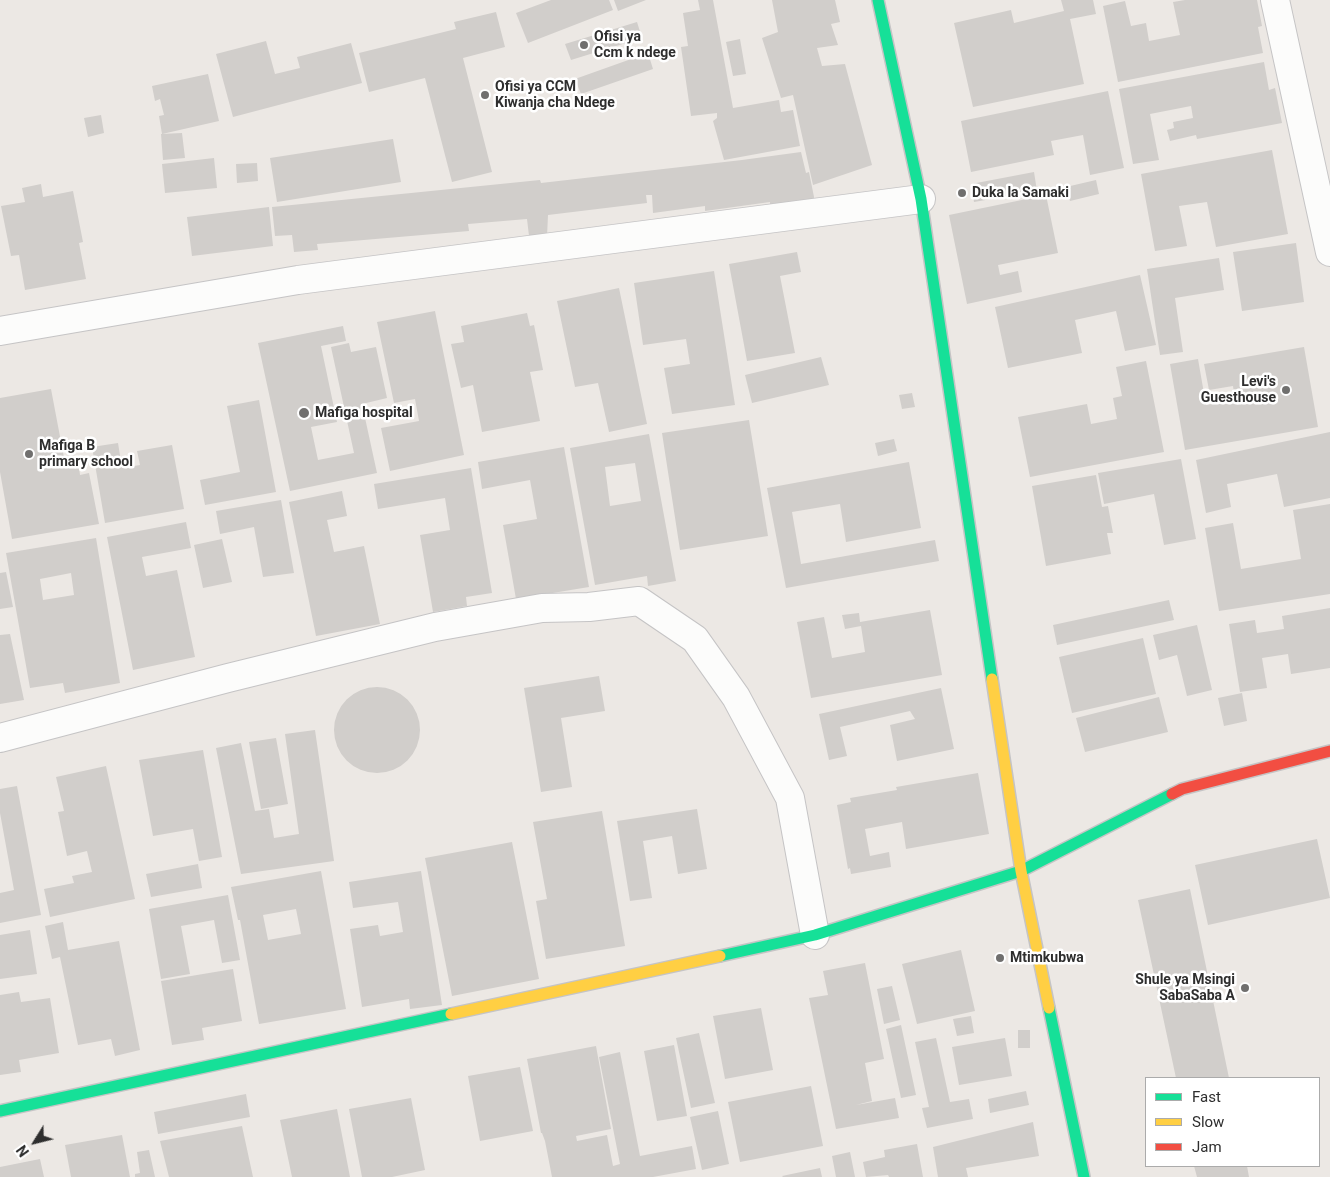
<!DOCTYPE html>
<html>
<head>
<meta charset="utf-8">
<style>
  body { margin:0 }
  #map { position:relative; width:1330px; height:1177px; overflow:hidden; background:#ece8e4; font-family:Roboto,sans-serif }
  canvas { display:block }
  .legend { position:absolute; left:1145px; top:1077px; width:175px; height:90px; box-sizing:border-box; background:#fff; border:1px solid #ababab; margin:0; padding:6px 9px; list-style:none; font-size:15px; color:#2e2e2e }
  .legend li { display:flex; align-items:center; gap:10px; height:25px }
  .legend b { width:25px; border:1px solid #ababab }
  .north { position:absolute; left:10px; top:1117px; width:50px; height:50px; -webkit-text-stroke:4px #fff; paint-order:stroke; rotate:234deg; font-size:14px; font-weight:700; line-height:20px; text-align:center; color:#2e2e2e }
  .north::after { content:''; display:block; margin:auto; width:18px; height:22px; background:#2e2e2e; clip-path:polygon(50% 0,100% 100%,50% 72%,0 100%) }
</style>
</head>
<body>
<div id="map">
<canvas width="1330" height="1177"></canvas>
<ul class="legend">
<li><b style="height:6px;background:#16e098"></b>Fast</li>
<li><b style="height:6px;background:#ffcf43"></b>Slow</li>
<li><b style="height:6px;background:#f24e42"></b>Jam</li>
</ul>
<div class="north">N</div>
</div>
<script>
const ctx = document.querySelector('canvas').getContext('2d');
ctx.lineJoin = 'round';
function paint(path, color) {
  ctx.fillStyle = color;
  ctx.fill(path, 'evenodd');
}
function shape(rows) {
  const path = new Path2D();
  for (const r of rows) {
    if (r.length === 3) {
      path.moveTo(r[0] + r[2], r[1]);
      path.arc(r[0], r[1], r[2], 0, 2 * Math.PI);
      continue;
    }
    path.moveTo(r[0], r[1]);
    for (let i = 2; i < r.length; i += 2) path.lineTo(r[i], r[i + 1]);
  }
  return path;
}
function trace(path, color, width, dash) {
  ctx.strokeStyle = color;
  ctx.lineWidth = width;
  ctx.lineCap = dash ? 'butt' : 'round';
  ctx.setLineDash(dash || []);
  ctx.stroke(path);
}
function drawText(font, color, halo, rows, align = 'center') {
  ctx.font = font + ' Roboto,sans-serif';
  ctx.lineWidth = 5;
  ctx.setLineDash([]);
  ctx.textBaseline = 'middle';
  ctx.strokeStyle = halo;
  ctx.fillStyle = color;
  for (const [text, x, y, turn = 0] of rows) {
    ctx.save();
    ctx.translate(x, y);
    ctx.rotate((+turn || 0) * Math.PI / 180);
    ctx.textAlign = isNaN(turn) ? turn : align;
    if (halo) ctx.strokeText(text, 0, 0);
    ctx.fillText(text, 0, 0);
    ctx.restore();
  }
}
const building = shape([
  [551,0,609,0,613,10,528,43,516,13],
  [614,0,646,0,618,11],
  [698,0,713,0,733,108,779,100,781,112,793,110,800,146,724,160,713,121,717,118,717,113,691,116,681,47,688,46,683,13,700,10],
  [772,0,835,0,840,22,831,24,838,45,817,48,822,66,845,64,872,165,813,185,793,95,781,98,762,38,778,32],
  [1061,0,1093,0,1096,14,1070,19,1084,84,973,107,954,23,1011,10,1014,23,1064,11],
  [1185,0,1257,0,1262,26,1258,27,1263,53,1118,82,1103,6,1125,1,1131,26,1146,23,1149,41,1180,35,1173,2],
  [496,12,505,47,463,58,492,172,452,182,425,78,369,92,359,53,456,29,454,22],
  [637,22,642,38,571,60,565,44],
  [740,39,746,74,733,76,726,42],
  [266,41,275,74,300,68,297,57,351,43,362,83,233,117,216,54],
  [648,53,653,69,581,94,575,79],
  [1264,62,1269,90,1275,88,1282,123,1197,139,1196,135,1170,141,1167,130,1174,128,1173,122,1193,118,1191,106,1150,114,1159,160,1133,164,1119,89],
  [208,74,219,121,162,134,159,116,164,115,160,99,155,101,152,86],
  [1108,91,1124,168,1090,175,1083,135,1051,141,1054,155,971,172,961,121],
  [101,115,104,133,88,137,84,118],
  [182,133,185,158,163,160,161,134],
  [393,139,401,182,277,202,270,158],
  [1272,150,1288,234,1216,247,1207,202,1179,206,1187,246,1155,251,1141,174],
  [801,152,806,173,809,172,815,202,770,204,770,202,705,211,705,206,653,213,652,195,646,195,647,203,548,215,547,237,529,236,527,219,468,224,469,231,317,244,318,250,294,252,292,235,275,236,272,207,540,180,541,183,742,160],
  [214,158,217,188,165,193,162,164],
  [257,163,258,181,237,183,236,164],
  [1034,172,1037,191,974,202,971,184],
  [1096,180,1099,194,1070,201,1066,187],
  [41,184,43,197,73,191,83,242,79,243,86,279,25,290,19,255,11,256,1,206,25,202,22,188],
  [1046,195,1058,253,998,265,1000,275,1018,271,1022,292,967,304,949,215],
  [269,207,273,246,192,256,187,217],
  [1296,243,1304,302,1242,311,1233,252],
  [797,252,801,272,780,276,795,353,747,361,729,264],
  [1219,258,1224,290,1175,298,1183,352,1160,355,1147,269],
  [714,271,735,405,672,414,664,368,690,364,686,339,643,345,634,283],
  [1140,275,1156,345,1125,351,1116,311,1075,320,1082,353,1008,368,995,307],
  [619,288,647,424,609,432,598,383,575,387,557,301],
  [435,311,464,455,390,471,381,428,419,421,415,399,394,403,377,322],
  [527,313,530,326,534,325,543,370,530,372,540,421,482,432,473,385,461,388,451,344,464,342,461,326],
  [343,326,346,341,321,346,337,422,311,427,318,460,354,453,331,347,349,343,351,352,376,347,387,398,362,404,377,473,290,491,258,343],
  [1304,347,1318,427,1185,450,1170,364,1198,359,1206,405,1235,400,1233,386,1209,390,1204,364],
  [821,357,829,385,752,403,745,375],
  [1146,361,1164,452,1030,477,1018,417,1087,404,1091,424,1117,419,1113,398,1122,396,1116,367],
  [51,389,65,463,78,461,80,475,89,473,99,524,12,539,0,472,0,398],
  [912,393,915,407,902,409,899,395],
  [259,400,276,492,205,505,200,480,240,472,227,406],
  [749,420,768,536,680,550,662,433],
  [1330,432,1330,498,1284,507,1277,474,1227,484,1231,507,1206,513,1196,460],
  [649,434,676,581,648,586,647,576,595,585,570,448],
  [635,463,641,501,610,506,605,467],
  [894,439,897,451,878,456,875,443],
  [118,443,122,468,140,465,137,451,172,445,184,509,105,523,92,447],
  [564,447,589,587,516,599,503,525,537,519,530,480,482,489,478,462],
  [1181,459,1196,539,1164,545,1154,494,1104,504,1098,473],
  [909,462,921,528,846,542,840,504,792,512,801,564,935,540,939,561,786,588,767,488],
  [471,468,492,593,466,597,467,606,433,612,420,535,450,530,445,498,378,509,374,484],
  [1096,475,1102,507,1108,506,1113,533,1107,533,1111,554,1046,566,1032,486],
  [342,491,347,516,327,520,334,552,364,546,380,624,316,636,289,502],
  [281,500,294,573,263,577,254,527,220,534,216,511],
  [1330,504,1330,594,1219,611,1205,528,1233,523,1241,569,1301,559,1293,510],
  [186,522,191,548,142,557,146,576,177,570,195,657,133,670,107,537],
  [96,538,120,683,65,693,63,683,30,688,6,553],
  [71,573,74,595,43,600,40,579],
  [222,539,232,582,203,588,194,545],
  [6,572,13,607,0,609,0,573],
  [1169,600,1174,620,1057,645,1053,625],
  [1330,608,1330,668,1291,674,1288,654,1262,658,1267,688,1240,692,1229,624,1255,620,1257,633,1284,629,1282,616],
  [930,610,942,675,811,698,797,622,824,617,832,658,865,652,861,626,845,629,842,615,859,613,860,622],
  [1197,625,1212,690,1187,696,1177,655,1159,660,1153,635],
  [10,634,24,700,0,704,0,635],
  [1143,638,1156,694,1072,713,1059,657],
  [599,676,605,711,561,718,572,787,541,792,524,688],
  [377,730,43],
  [941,688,954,749,897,761,890,725,915,719,910,711,840,727,847,756,829,760,819,714],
  [1242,693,1247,721,1224,726,1218,698],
  [1159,697,1168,732,1085,752,1076,718],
  [315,730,334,861,241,874,216,748,241,743,255,811,269,809,274,838,299,834,285,734],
  [276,738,288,804,261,809,249,742],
  [203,750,222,857,199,861,193,829,153,836,139,760],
  [106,766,135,899,50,917,44,889,74,883,72,876,92,872,87,851,67,856,58,812,64,811,56,777],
  [978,773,989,834,906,849,902,822,865,829,870,856,889,852,891,867,851,874,850,868,848,869,837,805,851,802,850,798,897,790,896,787],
  [17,786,41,915,0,923,0,893,14,890,0,813,0,789],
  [697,809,707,869,678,874,672,836,643,841,652,898,630,901,617,821],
  [602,811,625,946,546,959,536,901,547,899,533,822],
  [1317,839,1330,898,1208,925,1195,865],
  [512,842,539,979,452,996,425,858],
  [198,864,202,888,151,897,146,874],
  [321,871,346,1009,259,1024,240,920,238,920,231,887],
  [296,909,301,934,268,940,263,915],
  [421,871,442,1005,410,1009,409,999,362,1007,350,929,378,925,380,936,403,932,398,902,353,908,349,882],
  [1190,889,1229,1078,1176,1078,1138,900],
  [228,895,240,960,222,963,214,920,181,926,190,974,161,979,149,909],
  [63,922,68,950,119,941,140,1050,115,1056,111,1039,78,1045,60,957,52,959,45,926],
  [30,930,37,974,0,979,0,935],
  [961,950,975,1011,917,1024,902,964],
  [865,963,884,1059,865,1063,872,1101,856,1105,895,1098,899,1118,836,1129,809,998,828,995,823,971],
  [233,969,242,1021,202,1028,204,1040,172,1045,161,981],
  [892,986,900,1020,884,1024,877,989],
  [19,992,21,1002,50,998,59,1053,19,1060,21,1072,0,1075,0,995],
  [761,1008,773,1070,725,1079,713,1016],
  [971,1016,974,1033,957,1036,953,1019],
  [901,1025,916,1095,901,1098,886,1029],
  [1018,1030,1030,1030,1030,1048,1018,1048],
  [699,1033,715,1103,691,1108,676,1038],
  [936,1038,950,1102,969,1099,973,1119,927,1128,922,1108,929,1107,915,1042],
  [1005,1038,1012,1076,959,1085,952,1047],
  [674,1045,687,1116,657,1121,644,1051],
  [596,1046,611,1129,576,1136,577,1141,607,1135,613,1166,620,1164,599,1057,620,1052,640,1156,692,1146,696,1169,653,1177,552,1177,545,1141,542,1133,541,1133,527,1059],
  [520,1067,533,1131,480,1141,468,1076],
  [811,1086,823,1146,740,1162,728,1102],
  [1026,1091,1029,1105,990,1113,988,1099],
  [246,1094,250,1117,158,1134,154,1112],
  [411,1098,425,1170,392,1177,362,1177,349,1109],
  [337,1109,350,1177,292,1177,280,1120],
  [718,1111,729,1164,702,1170,690,1117],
  [1033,1122,1039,1156,966,1168,968,1177,938,1177,933,1147],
  [242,1126,253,1177,169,1177,160,1141],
  [122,1135,130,1177,71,1177,65,1145],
  [917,1144,923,1177,889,1177,888,1175,866,1177,863,1162,885,1157,884,1150],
  [149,1150,155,1177,135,1177,135,1174,140,1173,137,1152],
  [850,1152,855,1177,836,1177,832,1156],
  [40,1159,44,1177,0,1177,0,1167],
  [1194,1166,1247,1166,1249,1177,1197,1177],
  [820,1168,822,1177,783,1177,782,1176]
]);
const street = shape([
  [1275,0,1330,252],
  [0,331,298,280,921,199],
  [0,738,228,678,435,627,542,608,589,607,639,601,695,639,736,697,790,798,815,935]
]);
const fast = shape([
  [878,0,921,199,992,679],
  [720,956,815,935,1021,871,1172,794],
  [1049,1008,1084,1177],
  [0,1111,451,1014]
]);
const slow = shape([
  [992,679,1021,871,1049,1008],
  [451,1014,720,956]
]);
const jam = shape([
  [1172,794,1182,789,1330,751]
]);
const markers = [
  [584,45,5,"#706f6e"],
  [485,95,5,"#706f6e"],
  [962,193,5,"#706f6e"],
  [1286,390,5,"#706f6e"],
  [304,413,6,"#706f6e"],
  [29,454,5,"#706f6e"],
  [1000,958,5,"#706f6e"],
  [1245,988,5,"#706f6e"]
];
const poiNames = [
  ["Ofisi ya",594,37],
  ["Ccm k ndege",594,53],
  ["Ofisi ya CCM",495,87],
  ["Kiwanja cha Ndege",495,103],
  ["Duka la Samaki",972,193],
  ["Levi's",1276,382,"right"],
  ["Guesthouse",1276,398,"right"],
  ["Mafiga hospital",315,413],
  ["Mafiga B",39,446],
  ["primary school",39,462],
  ["Mtimkubwa",1010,958],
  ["Shule ya Msingi",1235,980,"right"],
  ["SabaSaba A",1235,996,"right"]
];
paint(building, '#d1cecb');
trace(street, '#c5c4c5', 30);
trace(fast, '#c5c4c5', 14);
trace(slow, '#c5c4c5', 14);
trace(jam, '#c5c4c5', 14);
trace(street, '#fcfcfb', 28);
trace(fast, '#16e098', 11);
trace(slow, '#ffcf43', 11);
trace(jam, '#f24e42', 11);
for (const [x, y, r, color] of markers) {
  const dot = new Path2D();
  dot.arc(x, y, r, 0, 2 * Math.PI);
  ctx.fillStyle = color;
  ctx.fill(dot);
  trace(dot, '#fff', 2);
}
drawText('bold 14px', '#2e2e2e', '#fff', poiNames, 'left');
</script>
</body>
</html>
